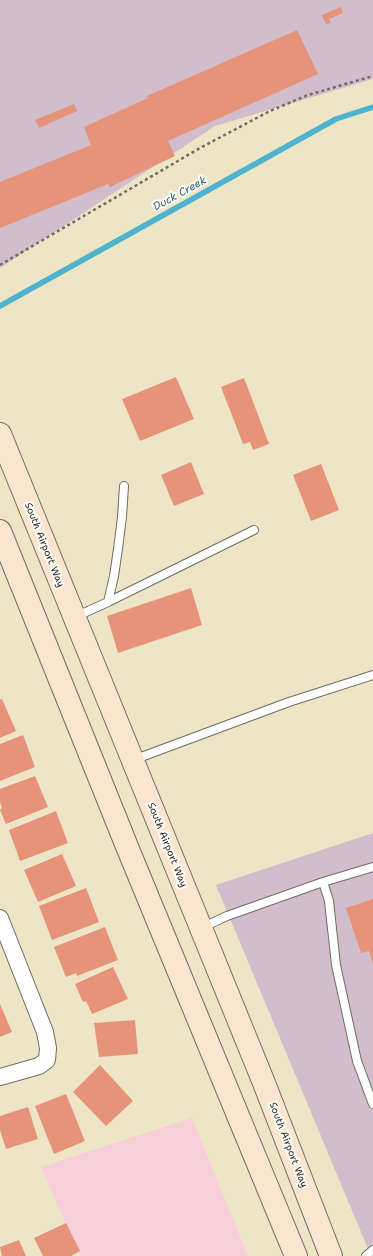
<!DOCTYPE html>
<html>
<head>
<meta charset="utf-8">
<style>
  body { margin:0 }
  canvas { display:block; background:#eee5c7 }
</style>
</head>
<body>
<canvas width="373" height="1256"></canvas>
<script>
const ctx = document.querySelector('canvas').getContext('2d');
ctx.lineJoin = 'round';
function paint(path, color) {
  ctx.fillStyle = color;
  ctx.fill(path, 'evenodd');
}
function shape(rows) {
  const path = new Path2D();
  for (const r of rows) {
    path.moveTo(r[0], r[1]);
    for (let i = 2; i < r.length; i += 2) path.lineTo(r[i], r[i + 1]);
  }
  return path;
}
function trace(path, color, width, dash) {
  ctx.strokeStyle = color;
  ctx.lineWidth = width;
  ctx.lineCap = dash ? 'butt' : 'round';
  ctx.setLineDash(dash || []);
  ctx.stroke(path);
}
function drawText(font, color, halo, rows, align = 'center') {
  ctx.font = font + ' "Shantell Sans",sans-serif';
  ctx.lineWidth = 4;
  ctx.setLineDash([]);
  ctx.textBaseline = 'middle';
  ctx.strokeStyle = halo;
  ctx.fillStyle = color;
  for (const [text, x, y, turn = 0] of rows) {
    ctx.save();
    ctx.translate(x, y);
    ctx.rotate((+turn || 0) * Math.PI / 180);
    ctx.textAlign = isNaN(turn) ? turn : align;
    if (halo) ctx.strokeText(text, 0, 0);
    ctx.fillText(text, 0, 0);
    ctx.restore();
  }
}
const built = shape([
  [192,1118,248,1256,80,1256,41,1167]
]);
const industrial = shape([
  [0,0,373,0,373,79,215,126,0,268],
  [373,833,373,1256,371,1256,216,885]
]);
const stream = shape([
  [0,306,336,119,373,107]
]);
const building = shape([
  [341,7,343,13,329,19,331,23,326,24,322,15],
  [297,30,318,74,168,141,175,156,110,187,108,184,0,228,0,182,91,145,84,127,148,98,147,96],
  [74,104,77,111,39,128,35,120],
  [176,377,194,419,140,441,122,399],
  [244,378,269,444,253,450,250,442,243,444,221,387],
  [191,462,204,494,174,506,161,475],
  [321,464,339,510,311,521,293,475],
  [191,588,202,625,118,653,107,616],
  [2,699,16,731,0,738,0,700],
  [23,735,35,767,0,781,0,744],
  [35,776,48,807,6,824,0,810,2,808,0,802,0,789],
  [56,811,68,843,20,861,9,830],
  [62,854,76,886,38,902,24,870],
  [86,888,99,922,52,940,39,906],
  [373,899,373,964,369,951,361,953,346,908],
  [105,927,118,960,77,976,76,973,66,977,54,947],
  [113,967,128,999,92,1014,86,1001,83,1002,75,984],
  [0,1004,12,1032,0,1037],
  [135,1020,138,1054,99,1057,94,1023],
  [100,1065,133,1101,106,1126,73,1092],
  [66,1094,85,1141,54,1154,35,1106],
  [28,1107,38,1139,6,1149,0,1130,0,1116],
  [66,1223,80,1251,71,1256,43,1256,34,1238],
  [19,1240,26,1256,2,1256,0,1247]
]);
const path = shape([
  [0,265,200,148,270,111,308,95,373,76]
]);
const lane = shape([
  [108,602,114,576,118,549,122,517,124,486],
  [75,617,108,602,254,530],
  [133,760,289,702,373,675],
  [323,882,329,901,336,965,357,1061,373,1104],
  [201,928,227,916,323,882,373,867],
  [366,1256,373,1250]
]);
const street = shape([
  [0,918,45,1032,48,1048,47,1060,39,1066,0,1077]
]);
const secondary = shape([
  [0,434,264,1083,331,1256],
  [0,531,128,849,296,1256]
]);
const streetNames = [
  ["South Airport Way",44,545,68],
  ["South Airport Way",167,845,68],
  ["South Airport Way",288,1145,69]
];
const waterNames = [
  ["Duck Creek",180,194,-29]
];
paint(built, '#f6cfd9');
paint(industrial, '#d1bdcb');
trace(stream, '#4eb3cd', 5.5);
paint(building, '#e6937a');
trace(lane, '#6f6c62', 10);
trace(street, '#6f6c62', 18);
trace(secondary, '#6f6c62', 24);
trace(path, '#6f6c62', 2.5, [3, 3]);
trace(lane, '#fff', 8);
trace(street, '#fff', 16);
trace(secondary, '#fbe5cf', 22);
drawText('10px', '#2b2b2b', '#fdfcf7', streetNames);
drawText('italic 11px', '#39616c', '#fdfcf7', waterNames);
</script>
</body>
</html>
